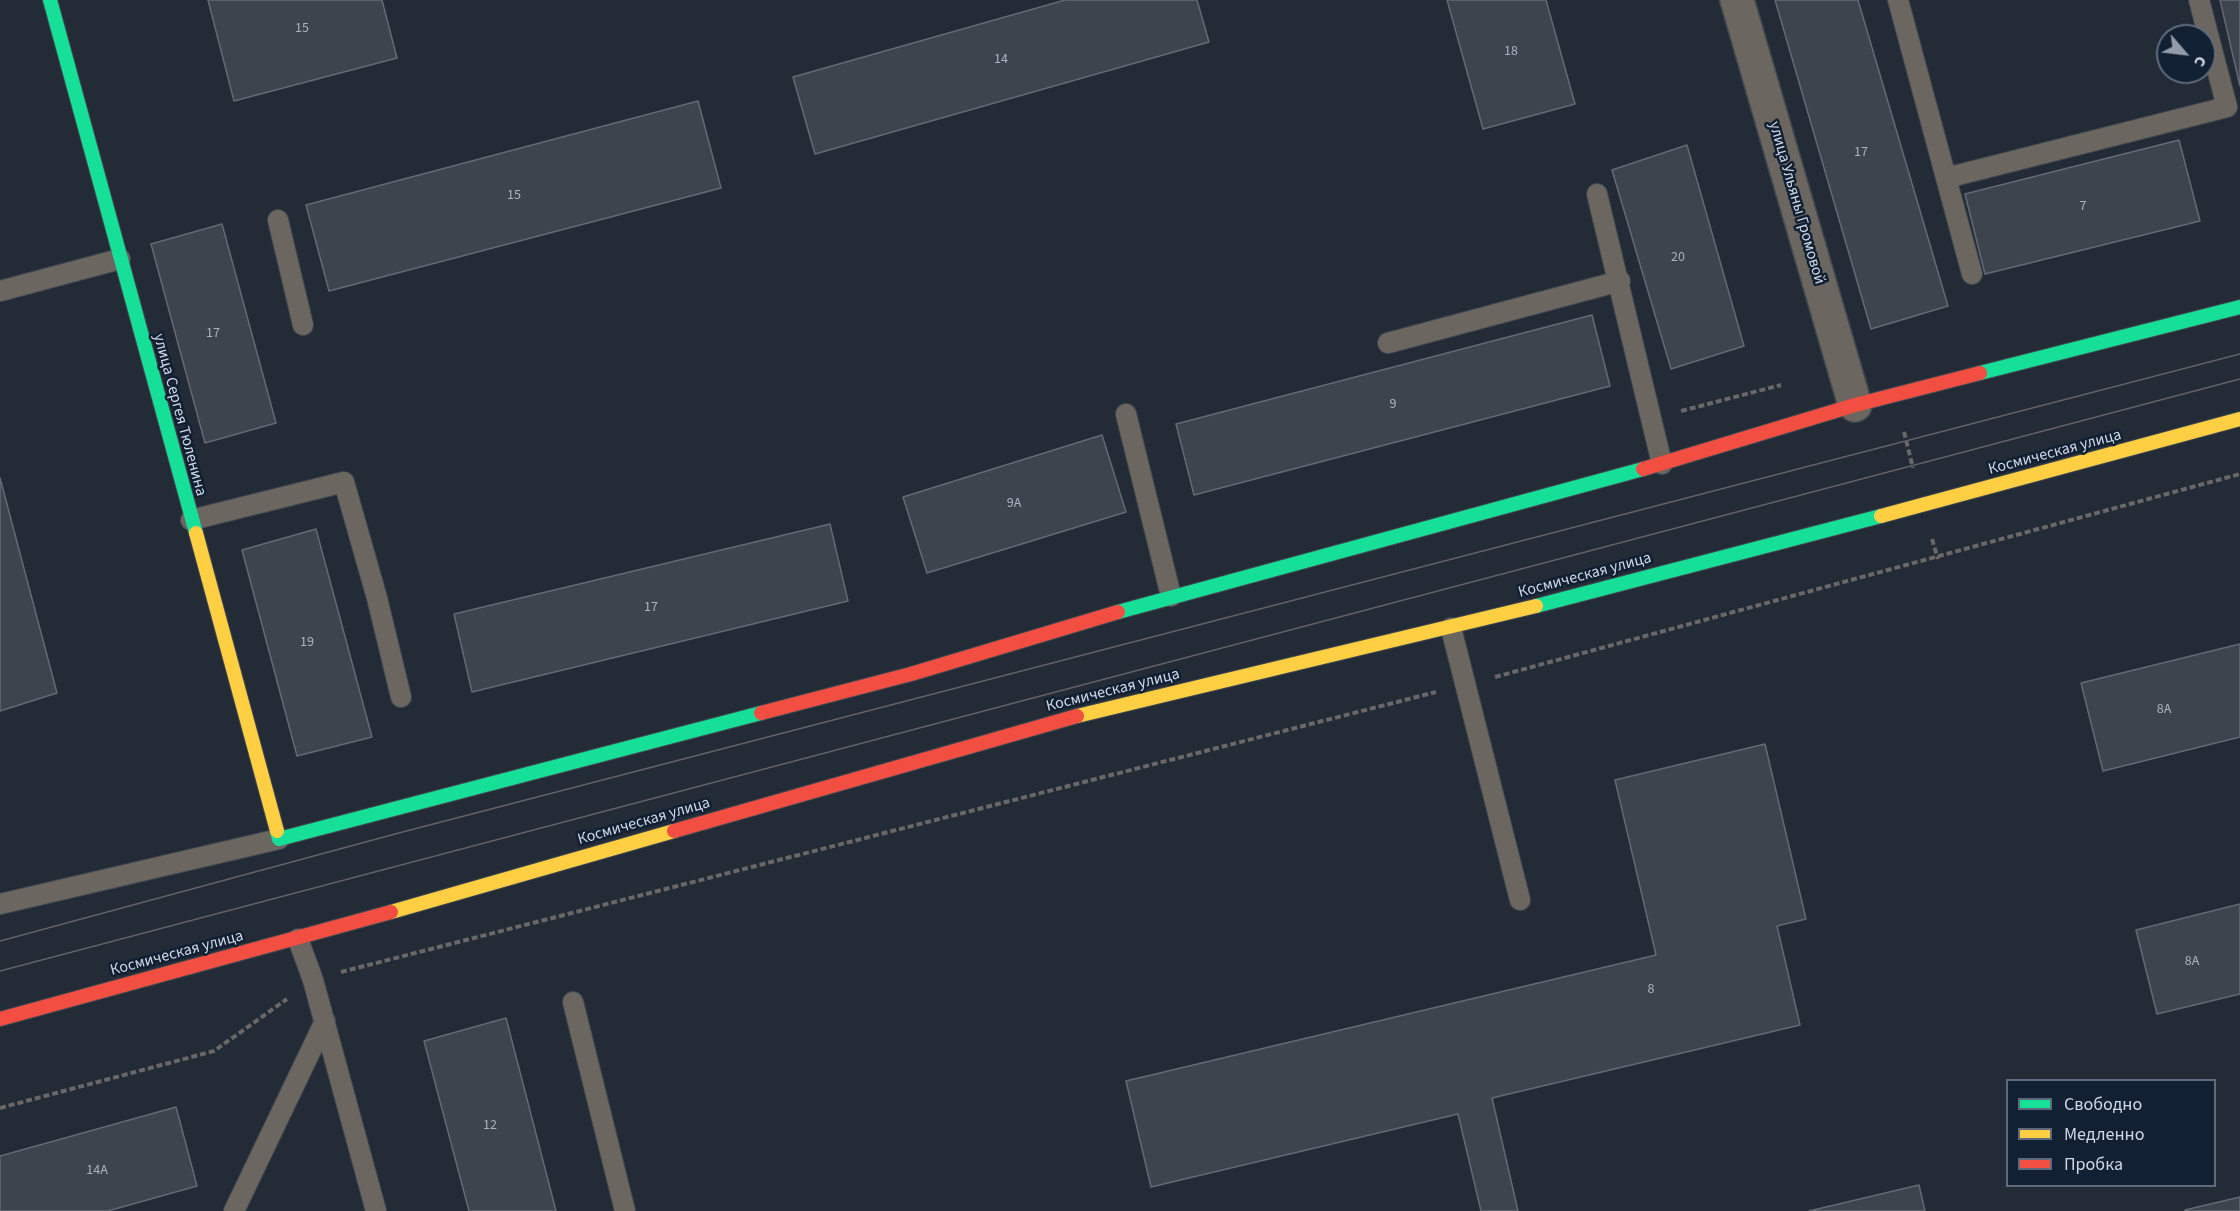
<!DOCTYPE html>
<html>
<head>
<meta charset="utf-8">
<style>
  body { margin:0 }
  #map { position:relative; width:2240px; height:1211px; overflow:hidden; background:#232b36; font-family:"Source Sans 3",sans-serif }
  canvas { display:block }
  .legend { position:absolute; left:2006px; top:1079px; width:210px; height:108px; box-sizing:border-box; background:#122033; border:2px solid #5e6a7b; margin:0; padding:8px 10px; list-style:none; font-size:18px; color:#cfd8e6 }
  .legend li { display:flex; align-items:center; gap:12px; height:30px }
  .legend b { width:30px; border:2px solid #5e6a7b }
  .north { position:absolute; left:2156px; top:24px; width:60px; height:60px; box-sizing:border-box; background:#122033; border:2px solid #5e6a7b; border-radius:50%; rotate:118deg; font-size:16px; font-weight:700; line-height:24px; text-align:center; color:#cfd8e6 }
  .north::after { content:''; display:block; margin:auto; width:21px; height:27px; background:#939ba8; clip-path:polygon(50% 0,100% 100%,50% 72%,0 100%) }
</style>
</head>
<body>
<div id="map">
<canvas width="2240" height="1211"></canvas>
<ul class="legend">
<li><b style="height:8px;background:#16e098"></b>Свободно</li>
<li><b style="height:8px;background:#ffcf43"></b>Медленно</li>
<li><b style="height:8px;background:#f24e42"></b>Пробка</li>
</ul>
<div class="north">С</div>
</div>
<script>
const ctx = document.querySelector('canvas').getContext('2d');
ctx.lineJoin = 'round';
function paint(path, color) {
  ctx.fillStyle = color;
  ctx.fill(path, 'evenodd');
}
function shape(rows) {
  const path = new Path2D();
  for (const r of rows) {
    path.moveTo(r[0], r[1]);
    for (let i = 2; i < r.length; i += 2) path.lineTo(r[i], r[i + 1]);
  }
  return path;
}
function trace(path, color, width, dash) {
  ctx.strokeStyle = color;
  ctx.lineWidth = width;
  ctx.lineCap = dash ? 'butt' : 'round';
  ctx.setLineDash(dash || []);
  ctx.stroke(path);
}
function drawText(font, color, halo, rows, align = 'center') {
  ctx.font = font + ' "Source Sans 3",sans-serif';
  ctx.lineWidth = 5;
  ctx.setLineDash([]);
  ctx.textBaseline = 'middle';
  ctx.strokeStyle = halo;
  ctx.fillStyle = color;
  for (const [text, x, y, turn = 0] of rows) {
    ctx.save();
    ctx.translate(x, y);
    ctx.rotate((+turn || 0) * Math.PI / 180);
    ctx.textAlign = isNaN(turn) ? turn : align;
    if (halo) ctx.strokeText(text, 0, 0);
    ctx.fillText(text, 0, 0);
    ctx.restore();
  }
}
const building = shape([
  [208,0,382,0,397,58,234,101,208,0],
  [1065,0,1197,0,1209,42,815,154,793,77,1065,0],
  [1447,0,1546,0,1575,104,1483,129,1447,0],
  [1775,0,1858,0,1948,306,1871,329,1775,0],
  [2220,0,2240,0,2240,86,2220,0],
  [698,101,721,188,329,291,306,205,698,101],
  [2179,140,2200,221,1985,274,1965,194,2179,140],
  [1687,145,1744,346,1671,369,1612,170,1687,145],
  [222,224,276,423,205,443,151,244,222,224],
  [1592,315,1610,386,1194,495,1176,424,1592,315],
  [1102,435,1126,512,927,573,903,497,1102,435],
  [0,478,57,693,0,711,0,478],
  [830,524,848,601,472,692,454,614,830,524],
  [316,529,372,737,297,756,242,550,316,529],
  [2240,644,2240,737,2103,771,2081,683,2240,644],
  [1765,744,1806,919,1777,926,1800,1025,1492,1098,1518,1211,1481,1211,1458,1114,1151,1187,1126,1081,1656,955,1615,780,1765,744],
  [2240,904,2240,994,2157,1014,2136,930,2240,904],
  [506,1018,556,1211,469,1211,424,1041,506,1018],
  [176,1107,197,1186,108,1211,0,1211,0,1156,176,1107],
  [1919,1185,1925,1211,1809,1211,1919,1185],
  [2240,1197,2240,1211,2185,1211,2185,1210,2240,1197]
]);
const path = shape([
  [1681,411,1781,385],
  [1904,432,1913,468],
  [1932,539,1938,559],
  [1495,677,2240,474],
  [341,972,1436,692],
  [0,1108,214,1051,287,999]
]);
const lane = shape([
  [1898,0,1972,274],
  [1946,178,2227,107,2199,0],
  [1597,194,1662,464],
  [278,220,303,325],
  [0,291,120,259],
  [1388,343,1620,281],
  [1126,414,1171,596],
  [191,520,344,482,377,598,401,697],
  [1451,628,1520,900],
  [0,904,279,839],
  [298,939,313,980,376,1211],
  [573,1002,625,1211],
  [234,1211,325,1021]
]);
const street = shape([
  [1737,0,1855,405]
]);
const fast = shape([
  [50,0,196,533],
  [1980,373,2240,307],
  [1536,606,1881,516],
  [1118,612,1643,469],
  [277,831,279,839,761,713]
]);
const slow = shape([
  [1881,516,2240,419],
  [196,533,277,831],
  [1077,716,1536,606],
  [391,912,674,831]
]);
const jam = shape([
  [1643,469,1855,405,1980,373],
  [761,713,911,674,1118,612],
  [674,831,1077,716],
  [0,1019,391,912]
]);
const tram = shape([
  [0,941,395,834,2240,354],
  [0,971,2240,379]
]);
const numberNames = [
  ["15",302,29],
  ["18",1511,52],
  ["14",1001,60],
  ["17",1861,153],
  ["15",514,196],
  ["7",2083,207],
  ["20",1678,258],
  ["17",213,334],
  ["9",1393,405],
  ["9А",1014,504],
  ["17",651,608],
  ["19",307,643],
  ["8А",2164,710],
  ["8А",2192,962],
  ["8",1651,990],
  ["12",490,1126],
  ["14А",97,1171]
];
const streetNames = [
  ["улица Ульяны Громовой",1796,203,74],
  ["улица Сергея Тюленина",179,415,75],
  ["Космическая улица",2055,453,-15],
  ["Космическая улица",1585,576,-15],
  ["Космическая улица",1113,691,-14],
  ["Космическая улица",644,822,-16],
  ["Космическая улица",177,954,-15]
];
paint(building, '#3d444d');
trace(building, '#636a73', 1.5);
trace(lane, '#404850', 22);
trace(street, '#404850', 36);
trace(fast, '#404850', 16);
trace(slow, '#404850', 16);
trace(jam, '#404850', 16);
trace(path, '#696767', 4, [6, 3]);
trace(lane, '#6c6660', 20);
trace(street, '#6c6660', 33);
trace(fast, '#16e098', 14);
trace(slow, '#ffcf43', 14);
trace(jam, '#f24e42', 14);
trace(tram, '#636265', 1.5);
drawText('14px', '#aab3c0', null, numberNames);
drawText('16px', '#cfd8e6', '#122033', streetNames);
</script>
</body>
</html>
